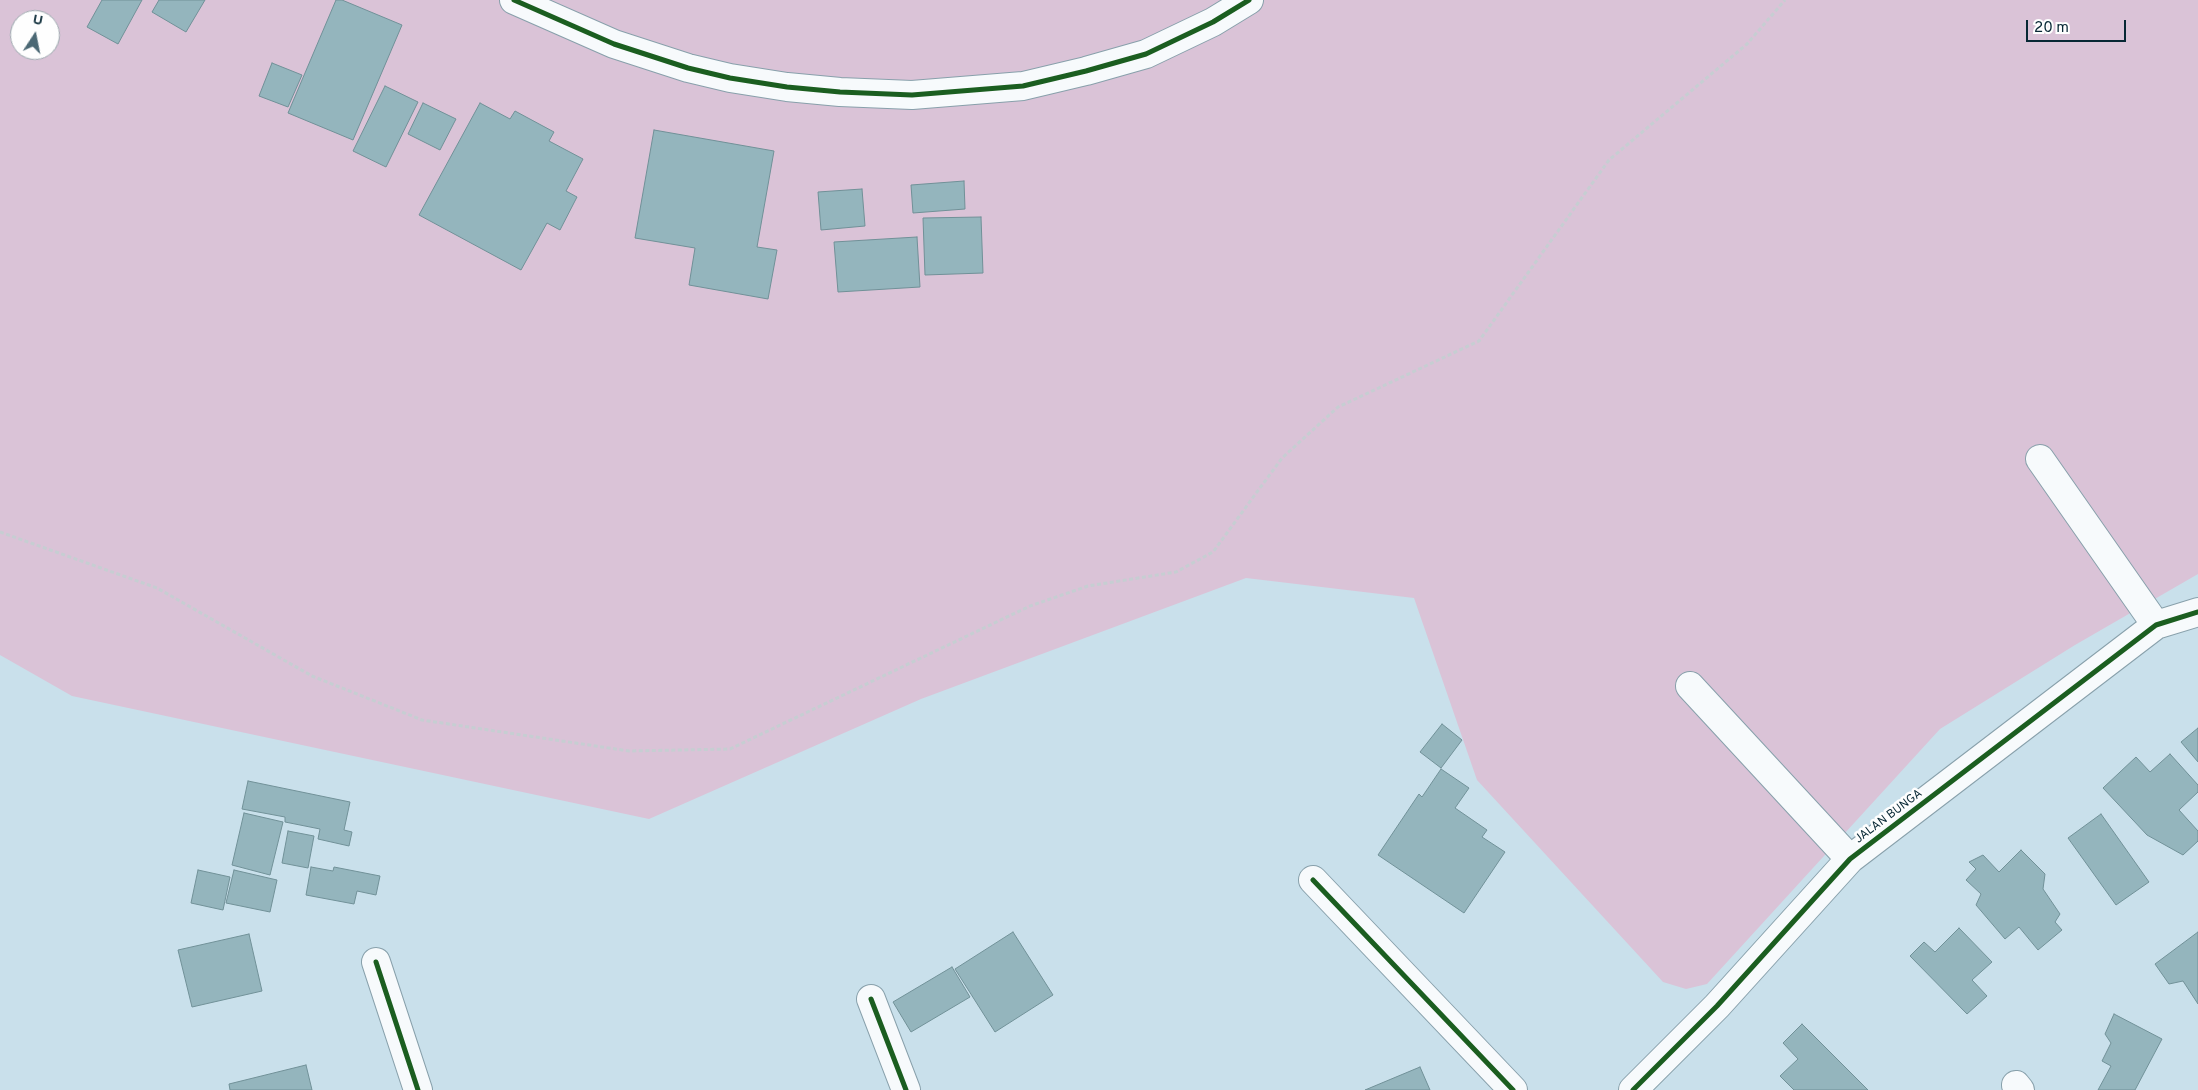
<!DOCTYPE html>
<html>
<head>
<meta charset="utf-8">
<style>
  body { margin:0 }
  #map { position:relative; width:2198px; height:1090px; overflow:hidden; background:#c9e0eb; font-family:Overpass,sans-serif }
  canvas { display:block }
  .north { position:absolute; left:10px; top:10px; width:50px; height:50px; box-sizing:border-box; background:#fefefe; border:1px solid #9ba8ad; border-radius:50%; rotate:11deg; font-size:14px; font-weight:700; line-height:20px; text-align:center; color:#072734 }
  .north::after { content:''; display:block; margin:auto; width:18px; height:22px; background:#4b6874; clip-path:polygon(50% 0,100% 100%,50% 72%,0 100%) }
  .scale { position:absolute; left:2026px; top:20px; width:100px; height:22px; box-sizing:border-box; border:2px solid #072734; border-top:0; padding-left:6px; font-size:15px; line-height:18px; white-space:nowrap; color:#072734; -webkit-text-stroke:4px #fefefe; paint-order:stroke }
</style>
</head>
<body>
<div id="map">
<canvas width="2198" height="1090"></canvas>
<div class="north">U</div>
<div class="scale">20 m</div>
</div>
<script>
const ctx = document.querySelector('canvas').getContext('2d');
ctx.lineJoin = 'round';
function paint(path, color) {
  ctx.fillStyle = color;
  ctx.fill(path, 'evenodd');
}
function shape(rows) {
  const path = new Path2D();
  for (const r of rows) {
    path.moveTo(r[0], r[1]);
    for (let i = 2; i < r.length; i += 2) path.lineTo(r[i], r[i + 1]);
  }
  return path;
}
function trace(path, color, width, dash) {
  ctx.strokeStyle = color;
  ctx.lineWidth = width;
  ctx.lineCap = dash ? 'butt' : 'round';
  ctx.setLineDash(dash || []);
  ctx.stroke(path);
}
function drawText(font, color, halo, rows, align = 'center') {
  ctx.font = font + ' Overpass,sans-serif';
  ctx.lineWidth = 5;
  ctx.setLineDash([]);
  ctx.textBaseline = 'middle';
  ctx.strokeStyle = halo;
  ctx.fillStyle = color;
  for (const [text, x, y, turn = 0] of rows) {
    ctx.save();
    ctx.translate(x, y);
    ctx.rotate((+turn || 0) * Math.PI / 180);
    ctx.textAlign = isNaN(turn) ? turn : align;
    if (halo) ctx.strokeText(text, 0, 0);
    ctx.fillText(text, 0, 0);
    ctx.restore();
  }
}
const green = shape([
  [0,0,2198,0,2198,574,2075,645,1940,729,1707,984,1686,989,1663,982,1477,780,1414,598,1246,578,921,699,649,819,72,696,0,655],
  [20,20,50,20,50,50,20,50]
]);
const building = shape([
  [102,0,142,0,118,44,87,27,102,0],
  [159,0,205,0,186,32,152,12,159,0],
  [336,0,342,0,402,25,353,140,288,113,336,0],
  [272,63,302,75,288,107,259,96,272,63],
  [385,86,418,102,386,167,353,151,385,86],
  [423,103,456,119,440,150,408,134,423,103],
  [480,103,510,119,515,111,554,132,549,141,583,159,566,191,577,197,560,230,547,223,521,270,419,215,480,103],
  [654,130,774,151,757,247,777,250,768,299,689,285,695,248,635,238,654,130],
  [964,181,965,209,913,213,911,185,964,181],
  [862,189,865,226,821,230,818,192,862,189],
  [981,217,983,273,925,275,923,218,981,217],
  [917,237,920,287,838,292,834,242,917,237],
  [1442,724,1462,740,1441,768,1420,752,1442,724],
  [2198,728,2198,762,2181,742,2198,728],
  [2170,754,2198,785,2198,792,2179,810,2198,831,2198,841,2183,855,2147,835,2103,788,2136,757,2150,772,2170,754],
  [1441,769,1469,788,1455,808,1487,830,1482,837,1505,852,1464,913,1378,855,1419,794,1422,797,1441,769],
  [248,781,350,802,344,830,352,832,349,846,318,839,320,829,285,822,285,817,242,809,248,781],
  [244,813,283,822,270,875,232,865,244,813],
  [2101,814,2149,882,2116,905,2068,838,2101,814],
  [288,831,314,836,308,868,282,863,288,831],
  [2021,850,2045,874,2043,889,2060,914,2055,922,2062,930,2038,950,2019,927,2005,939,1976,905,1981,894,1966,880,1976,869,1969,862,1983,855,1999,872,2021,850],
  [311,867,333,871,334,867,380,876,376,895,357,891,354,904,306,895,311,867],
  [198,870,230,877,223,910,191,903,198,870],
  [234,870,277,880,270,912,226,903,234,870],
  [1959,928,1992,962,1972,980,1987,996,1967,1014,1910,956,1924,942,1935,952,1959,928],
  [1013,932,1053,995,995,1032,955,969,1013,932],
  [2198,932,2198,1004,2183,981,2169,984,2155,964,2198,932],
  [249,934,262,991,192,1007,178,950,249,934],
  [952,967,970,997,911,1032,893,1002,952,967],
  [2114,1014,2162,1039,2135,1090,2098,1090,2111,1066,2102,1061,2111,1043,2105,1034,2114,1014],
  [1802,1024,1868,1090,1794,1090,1780,1076,1798,1059,1783,1043,1802,1024],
  [306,1065,312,1090,230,1090,229,1084,306,1065],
  [1420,1067,1430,1090,1365,1090,1420,1067]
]);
const path = shape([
  [0,532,157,588,312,676,422,720,629,751,730,749,1030,606,1088,586,1176,572,1213,552,1282,458,1338,407,1479,341,1609,160,1747,44,1785,0]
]);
const street = shape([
  [514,0,614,44,688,68,730,78,787,87,840,92,912,95,1023,86,1086,71,1146,54,1213,22,1249,0],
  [2040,459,2156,625],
  [1690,686,1850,859],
  [1313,880,1513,1090],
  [376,962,418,1090],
  [871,999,906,1090],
  [2016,1085,2020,1090],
  [1633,1090,1717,1006,1850,859,2156,625,2198,612]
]);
const cycleway = shape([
  [514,0,614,44,688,68,730,78,787,87,840,92,912,95,1023,86,1086,71,1146,54,1213,22,1249,0],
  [1313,880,1513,1090],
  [376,962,418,1090],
  [871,999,906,1090],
  [1633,1090,1717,1006,1850,859,2156,625,2198,612]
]);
const streetNames = [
  ["JALAN BUNGA",1889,817,-37]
];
paint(green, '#dac3d7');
paint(building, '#94b5bd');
trace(building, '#719198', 1);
trace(street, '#88a0ab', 30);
trace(path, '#c6ced2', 3, [4, 2.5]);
trace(street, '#f7fafc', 28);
trace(cycleway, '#1b5e20', 5);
drawText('12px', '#072734', '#fefefe', streetNames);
</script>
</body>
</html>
